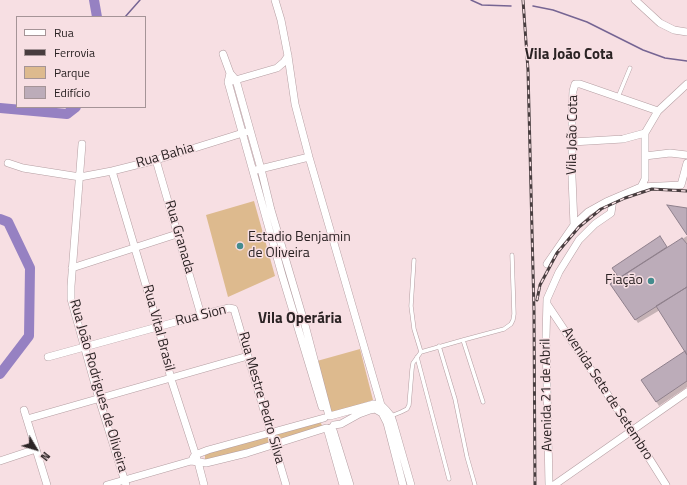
<!DOCTYPE html>
<html>
<head>
<meta charset="utf-8">
<style>
  body { margin:0 }
  #map { position:relative; width:687px; height:485px; overflow:hidden; background:#f7dfe3; font-family:"Titillium Web",sans-serif }
  canvas { display:block }
  .legend { position:absolute; left:16px; top:16px; width:130px; height:92px; box-sizing:border-box; background:#f7dfe3; border:1px solid #a59497; margin:0; padding:5px 7px; list-style:none; font-size:12px; color:#2b2324 }
  .legend li { display:flex; align-items:center; gap:8px; height:20px }
  .legend b { width:20px; border:1px solid #a59497 }
  .north { position:absolute; left:16px; top:429px; width:40px; height:40px; -webkit-text-stroke:3px #f7dfe3; paint-order:stroke; rotate:128deg; font-size:11px; font-weight:700; line-height:16px; text-align:center; color:#2b2324 }
  .north::after { content:''; display:block; margin:auto; width:14px; height:18px; background:#2b2324; clip-path:polygon(50% 0,100% 100%,50% 72%,0 100%) }
</style>
</head>
<body>
<div id="map">
<canvas width="687" height="485"></canvas>
<ul class="legend">
<li><b style="height:5px;background:#fff"></b>Rua</li>
<li><b style="height:5px;background:#483d3f"></b>Ferrovia</li>
<li><b style="height:11px;background:#ddba8e"></b>Parque</li>
<li><b style="height:11px;background:#bcacb9"></b>Edifício</li>
</ul>
<div class="north">N</div>
</div>
<script>
const ctx = document.querySelector('canvas').getContext('2d');
ctx.lineJoin = 'round';
function paint(path, color) {
  ctx.fillStyle = color;
  ctx.fill(path, 'evenodd');
}
function shape(rows) {
  const path = new Path2D();
  for (const r of rows) {
    path.moveTo(r[0], r[1]);
    for (let i = 2; i < r.length; i += 2) path.lineTo(r[i], r[i + 1]);
  }
  return path;
}
function trace(path, color, width, dash) {
  ctx.strokeStyle = color;
  ctx.lineWidth = width;
  ctx.lineCap = dash ? 'butt' : 'round';
  ctx.setLineDash(dash || []);
  ctx.stroke(path);
}
function drawText(font, color, halo, rows, align = 'center') {
  ctx.font = font + ' "Titillium Web",sans-serif';
  ctx.lineWidth = 3;
  ctx.setLineDash([]);
  ctx.textBaseline = 'middle';
  ctx.strokeStyle = halo;
  ctx.fillStyle = color;
  for (const [text, x, y, turn = 0] of rows) {
    ctx.save();
    ctx.translate(x, y);
    ctx.rotate((+turn || 0) * Math.PI / 180);
    ctx.textAlign = isNaN(turn) ? turn : align;
    if (halo) ctx.strokeText(text, 0, 0);
    ctx.fillText(text, 0, 0);
    ctx.restore();
  }
}
const green = shape([
  [254,201,275,276,228,297,206,215],
  [360,349,373,400,331,414,317,361],
  [320,421,323,428,276,442,275,433],
  [270,435,272,444,205,462,205,453]
]);
const shadow = shape([
  [687,236,687,387,659,406,645,384,686,352,660,310,638,323,614,288,620,279,613,268,660,238,667,249]
]);
const stream = shape([
  [471,0,482,5,511,6],
  [533,6,553,10,587,22,643,50,665,58,687,61],
  [125,17,140,0]
]);
const river = shape([
  [94,0,97,17],
  [0,108,67,114,76,107],
  [0,219,8,222,30,268,29,336,0,374]
]);
const building = shape([
  [667,205,687,208,687,235,667,205],
  [660,236,667,247,619,278,612,268,660,236],
  [682,238,687,244,687,287,635,320,610,284,682,238],
  [687,287,687,355,656,306,687,287],
  [685,351,687,355,687,381,656,402,641,380,685,351]
]);
const service = shape([
  [618,97,630,68],
  [414,260,411,306,414,329,421,352],
  [463,340,504,329,511,324,513,320,514,314,512,255],
  [439,346,455,399,467,457,475,485],
  [417,357,449,479],
  [391,416,401,412,407,409,409,405,412,369,413,363,421,352,463,340,483,402]
]);
const minor = shape([
  [275,0,281,20,288,56,295,104,309,157,381,405,382,413],
  [635,0,660,23,674,30,687,32],
  [223,54,230,73,236,80,261,169,271,210,305,325,329,416],
  [230,73,228,82,282,275,322,407],
  [232,81,277,68,284,62,288,56],
  [572,142,623,139,645,133],
  [82,144,71,286,71,299,99,399,126,485],
  [645,156,670,153,687,155],
  [156,160,201,315],
  [8,163,23,168,80,177,112,171,156,160,246,132],
  [256,170,309,157],
  [112,171,158,326,171,379,198,462,204,485],
  [641,187,645,179,645,133,658,111,687,84],
  [574,225,572,177,572,113,573,91,575,84,580,84,658,111],
  [547,264,574,225,588,212,606,202,641,187,681,185,687,163],
  [72,268,177,234],
  [547,304,632,431,666,485],
  [48,357,201,315,229,308,234,309,286,485],
  [24,410,47,485],
  [330,416,374,404,381,405,386,410,391,416,393,422,411,485],
  [27,419,248,356],
  [334,425,341,424,359,414,370,410,375,409,382,413,387,423,403,485],
  [332,427,350,485],
  [327,428,343,485],
  [193,458,195,455,208,450,324,418],
  [0,461,36,449],
  [107,485,191,461,206,463,247,453,326,428],
  [549,485,546,337,547,299,559,272,579,240,595,224,611,213,613,199],
  [554,485,687,392]
]);
const rail = shape([
  [523,0,528,70,534,311,535,485],
  [537,300,540,285,557,253,579,227,601,209,625,198,652,189,687,191]
]);
const markers = [
  [240,246,4,"#448c8e"],
  [651,281,4,"#448c8e"]
];
const streetNames = [
  ["Vila João Cota",573,135,-89],
  ["Rua Bahia",165,156,-16],
  ["Rua Granada",179,237,74],
  ["Rua Sion",201,316,-14],
  ["Rua Vital Brasil",158,328,75],
  ["Rua João Rodrigues de Oliveira",98,386,74],
  ["Avenida Sete de Setembro",607,394,57],
  ["Avenida 21 de Abril",547,395,-91],
  ["Rua Mestre Pedro Silva",261,398,74]
];
const poiNames = [
  ["Estadio Benjamin",248,238],
  ["de Oliveira",248,254],
  ["Fiação",643,281,"right"]
];
const neighbourhoodNames = [
  ["Vila João Cota",569,55],
  ["Vila Operária",300,319]
];
paint(green, '#ddba8e');
paint(shadow, '#0003');
trace(stream, '#766593', 1.5);
trace(river, '#9681c2', 10);
paint(building, '#bcacb9');
trace(building, '#8f808c', 1);
trace(service, '#b49ea2', 4.5);
trace(minor, '#b49ea2', 8);
trace(service, '#fff', 3.5);
trace(minor, '#fff', 7);
trace(rail, '#483d3f', 3);
trace(rail, '#f7dfe3', 1.5, [4.5]);
for (const [x, y, r, color] of markers) {
  const dot = new Path2D();
  dot.arc(x, y, r, 0, 2 * Math.PI);
  ctx.fillStyle = color;
  ctx.fill(dot);
  trace(dot, '#f7dfe3', 1.5);
}
drawText('14px', '#2b2324', '#f7dfe3', streetNames);
drawText('14px', '#2b2324', '#f7dfe3', poiNames, 'left');
drawText('bold 15px', '#2b2324', '#f7dfe3', neighbourhoodNames);
</script>
</body>
</html>
